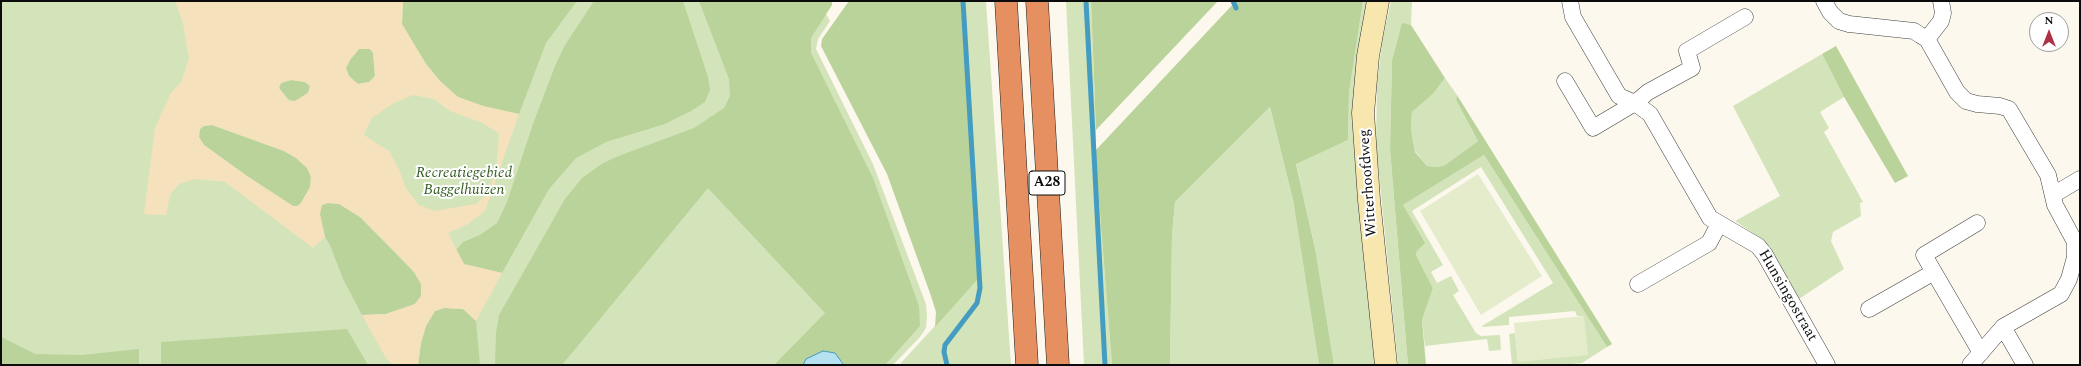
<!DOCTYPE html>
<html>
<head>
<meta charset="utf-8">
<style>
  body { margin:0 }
  #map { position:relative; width:2081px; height:366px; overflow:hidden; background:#fdf8ed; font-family:Spectral,serif }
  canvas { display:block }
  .frame { position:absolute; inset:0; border:2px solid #0c0c0c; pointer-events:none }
  .north { position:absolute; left:2029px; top:12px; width:40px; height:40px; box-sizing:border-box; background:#fff; border:1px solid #9e9e9e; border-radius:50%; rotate:0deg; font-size:11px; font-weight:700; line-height:16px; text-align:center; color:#0c0c0c }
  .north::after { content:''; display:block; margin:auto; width:14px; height:18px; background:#ae3245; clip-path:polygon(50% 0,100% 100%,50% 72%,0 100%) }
</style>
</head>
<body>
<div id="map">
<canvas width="2081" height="366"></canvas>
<div class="frame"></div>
<div class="north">N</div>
</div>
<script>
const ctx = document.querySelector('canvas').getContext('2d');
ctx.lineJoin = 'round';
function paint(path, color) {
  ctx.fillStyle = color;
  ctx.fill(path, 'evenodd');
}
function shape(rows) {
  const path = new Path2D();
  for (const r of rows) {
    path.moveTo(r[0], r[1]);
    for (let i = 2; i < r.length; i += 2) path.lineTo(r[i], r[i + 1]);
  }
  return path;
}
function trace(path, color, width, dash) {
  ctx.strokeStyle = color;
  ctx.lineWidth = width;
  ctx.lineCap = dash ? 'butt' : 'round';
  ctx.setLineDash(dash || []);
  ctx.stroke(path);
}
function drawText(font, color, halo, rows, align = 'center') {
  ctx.font = font + ' Spectral,serif';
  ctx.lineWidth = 4;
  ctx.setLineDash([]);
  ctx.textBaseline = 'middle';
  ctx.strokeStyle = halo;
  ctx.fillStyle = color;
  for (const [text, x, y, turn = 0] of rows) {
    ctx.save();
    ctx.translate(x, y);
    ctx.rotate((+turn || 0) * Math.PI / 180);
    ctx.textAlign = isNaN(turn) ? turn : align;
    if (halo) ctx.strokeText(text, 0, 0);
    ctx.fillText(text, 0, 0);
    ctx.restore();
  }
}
const green = shape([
  [1,1,819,1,830,21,818,39,816,49,873,164,926,304,927,316,926,328,920,337,893,365,1,365],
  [961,1,986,1,1011,365,899,365,979,278],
  [1066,1,1091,1,1096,130,1095,151,1112,365,1084,365],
  [1363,1,1370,1,1377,365,1334,365,1316,253,1296,163,1348,140,1349,93],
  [1391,1,1412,1,1411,25,1402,24,1392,60,1390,149,1408,365,1398,365,1376,144,1377,86,1382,43],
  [1822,54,1844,97,1820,112,1829,128,1824,132,1863,202,1860,203,1861,216,1833,232,1831,241,1844,269,1799,299,1762,239,1735,221,1780,196,1733,106],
  [1445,78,1457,95,1456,100,1478,141,1445,165,1437,167,1427,166,1415,151,1411,130,1412,112,1433,94],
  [1270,107,1293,200,1319,365,1170,365,1172,235,1175,202],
  [1484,155,1607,347,1582,363,1563,365,1512,365,1509,334,1515,333,1518,362,1584,316,1577,316,1575,311,1509,317,1509,325,1483,327,1482,326,1553,283,1481,167,1412,211,1443,265,1431,272,1437,283,1451,276,1459,291,1453,295,1476,333,1481,336,1500,335,1501,350,1489,351,1487,339,1425,346,1422,320,1433,288,1416,255,1417,251,1403,205]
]);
const forest = shape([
  [403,1,577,1,546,43,519,114,483,106,458,97,441,82,426,64,402,24],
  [594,1,683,1,708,77,710,90,705,102,691,111,665,124,606,142,576,158,549,189,502,273,464,264,456,250,463,242,480,235,497,223,507,202,533,124,555,66,565,45],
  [699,1,832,1,832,5,811,38,811,53,873,178,919,306,920,326,885,365,844,365,843,361,806,359,803,365,774,365,825,313,708,188,562,365,495,365,496,333,499,315,565,199,582,178,603,163,621,155,694,128,724,108,730,96,729,79],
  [849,1,961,1,979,278,935,327,936,312,931,296,887,174,821,46,822,39],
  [1091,1,1218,1,1096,130],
  [1236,1,1363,1,1349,93,1348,140,1296,164,1316,253,1334,365,1319,365,1293,200,1270,107,1175,202,1172,235,1170,365,1112,365,1095,151],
  [1402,23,1411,25,1445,78,1433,94,1412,112,1411,130,1415,152,1427,166,1437,167,1445,165,1478,141,1456,100,1457,95,1612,344,1607,347,1484,155,1403,205,1425,243,1417,251,1416,255,1433,288,1422,320,1426,365,1408,365,1390,149,1392,60],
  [1836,46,1908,176,1895,183,1844,97,1822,54],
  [359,49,370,49,373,53,375,76,369,82,358,84,349,76,346,68,350,60],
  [291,80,305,82,310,86,308,93,295,101,290,101,279,88,281,83],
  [212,125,284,151,296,158,307,168,311,177,310,187,301,203,297,206,293,206,247,176,204,145,199,137,200,129,204,126],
  [328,203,339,204,360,217,414,272,421,284,421,296,415,304,386,314,362,315,343,279,330,245,325,237,319,214,322,205],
  [444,308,463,309,476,321,480,365,418,365,421,343,426,326,435,311],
  [347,329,368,365,161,365,161,342],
  [1,337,35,354,82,355,139,349,139,365,1,365]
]);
const sand = shape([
  [175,1,403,1,402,24,426,64,441,82,458,97,483,106,519,114,485,211,468,224,448,233,464,264,502,273,476,321,463,309,444,308,435,311,426,326,421,343,418,365,393,365,386,358,362,315,386,314,415,304,421,296,421,284,414,272,392,249,360,217,339,204,328,203,322,205,320,214,325,237,313,248,225,182,217,181,195,179,179,184,170,195,166,215,144,214,155,128,171,93,181,82,189,59,183,23],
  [359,49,370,49,373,53,375,76,369,82,358,84,349,76,346,68,350,60],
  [291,80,305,82,310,86,308,93,295,101,288,100,279,88,281,83],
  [413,95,434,99,450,111,483,123,499,134,496,172,486,195,476,204,435,211,419,205,406,188,398,167,389,151,368,138,364,134,372,118,392,104],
  [212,125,284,151,296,158,307,168,311,177,310,187,301,203,297,206,293,206,247,176,204,145,199,137,200,129,204,126]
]);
const pitch = shape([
  [1478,174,1542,276,1481,315,1420,211],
  [1584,316,1588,355,1518,362,1514,323]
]);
const water = shape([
  [823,351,835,353,844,365,803,365,806,359,823,351]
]);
const stream = shape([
  [1086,1,1105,365],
  [1233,1,1236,8],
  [947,365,944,352,945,345,977,303,980,288,963,1]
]);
const street = shape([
  [1570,1,1573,17,1619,96,1635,103,1650,114,1710,218,1758,246,1765,255,1827,365],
  [1824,1,1830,12,1839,21,1849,24,1914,31,1920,35,1927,39,1957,92,1966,101,1977,104,2000,106,2009,109,2048,175,2055,205,2075,242,2075,257,2069,279,2061,294,2003,327,1970,365],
  [1927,39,1941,21,1943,13,1941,1],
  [1565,81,1593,128,1635,103,1648,92,1692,68,1687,51,1745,17],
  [2053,195,2080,179],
  [1977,223,1924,255,1981,353],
  [1638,284,1709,243,1719,224],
  [1869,309,1934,272],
  [2003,327,2025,365]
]);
const secondary = shape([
  [1378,1,1368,56,1363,113,1369,200,1386,365]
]);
const highway = shape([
  [1006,1,1027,365],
  [1037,1,1058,365]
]);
const shields = [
  [1047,183,36]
];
const shieldNames = [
  ["A28",1047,183]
];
const parkNames = [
  ["Recreatiegebied",464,174],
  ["Baggelhuizen",464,191]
];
const streetNames = [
  ["Witterhoofdweg",1369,183,-94],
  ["Hunsingostraat",1787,296,60]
];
paint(green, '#d4e4ba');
paint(forest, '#bad39b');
paint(sand, '#f5e2bd');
paint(pitch, '#e4eccb');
paint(water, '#b6e1f0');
trace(water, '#449cc0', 1);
trace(stream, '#449cc0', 5);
trace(street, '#3f3f3f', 17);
trace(secondary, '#2e2e2e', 23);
trace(highway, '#1d1d1d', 23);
trace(street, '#fff', 16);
trace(secondary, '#f7e7ae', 22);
trace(highway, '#e69062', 22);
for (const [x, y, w] of shields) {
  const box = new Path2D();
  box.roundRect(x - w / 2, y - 12, w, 24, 3);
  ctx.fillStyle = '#fff';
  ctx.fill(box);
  trace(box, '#0c0c0c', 1);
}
drawText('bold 14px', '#0c0c0c', null, shieldNames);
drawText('italic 15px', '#355d23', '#fff', parkNames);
drawText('15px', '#0c0c0c', '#fff', streetNames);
</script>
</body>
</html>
